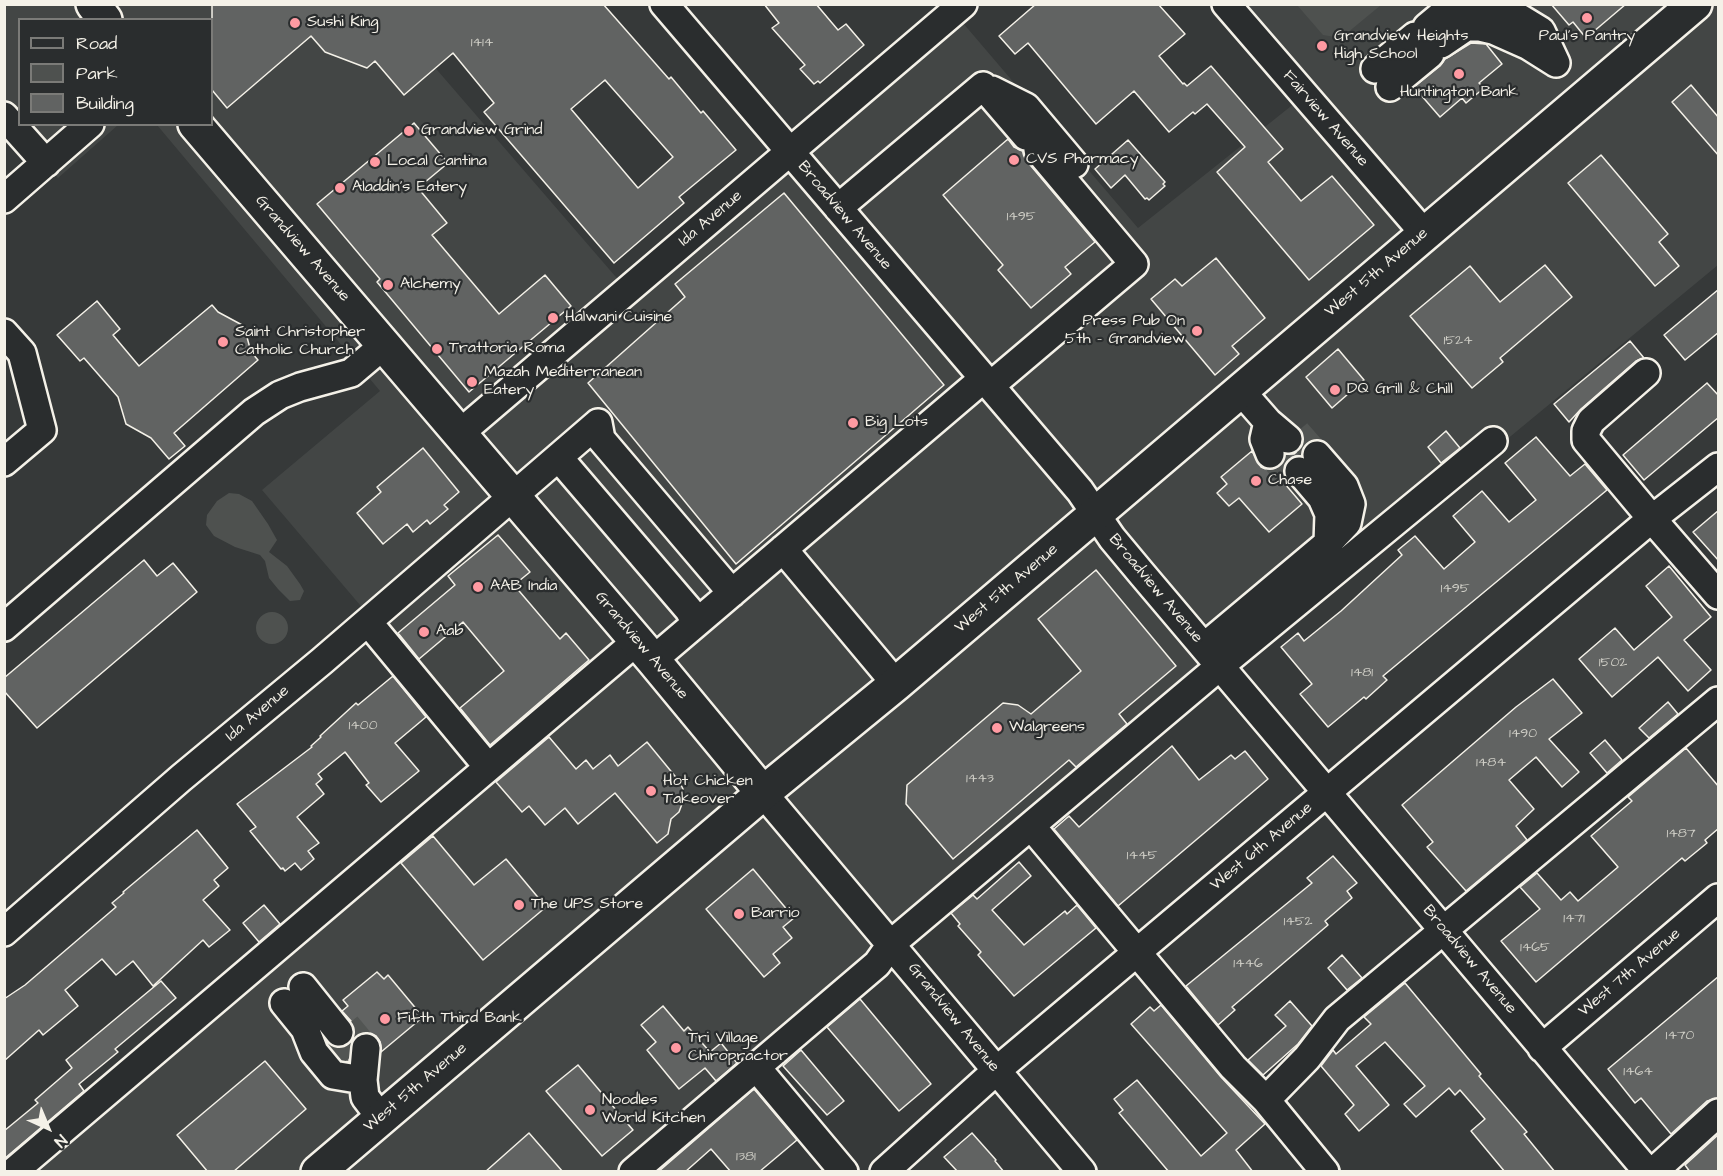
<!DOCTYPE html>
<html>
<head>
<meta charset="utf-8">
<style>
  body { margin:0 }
  #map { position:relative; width:1723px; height:1176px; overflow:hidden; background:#363939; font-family:"Architects Daughter",sans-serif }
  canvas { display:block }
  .frame { position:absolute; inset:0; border:6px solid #f4f1e8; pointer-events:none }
  .legend { position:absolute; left:18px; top:18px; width:195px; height:108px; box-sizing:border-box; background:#2a2d2e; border:2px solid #7b7b78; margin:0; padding:8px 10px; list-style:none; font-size:18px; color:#f4f1e8 }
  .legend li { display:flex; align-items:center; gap:12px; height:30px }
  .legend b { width:30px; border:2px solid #7b7b78 }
  .north { position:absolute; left:18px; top:1098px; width:60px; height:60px; -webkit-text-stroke:4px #2a2d2e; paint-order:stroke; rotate:136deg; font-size:16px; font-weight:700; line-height:24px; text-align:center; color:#f4f1e8 }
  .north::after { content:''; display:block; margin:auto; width:21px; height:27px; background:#f4f1e8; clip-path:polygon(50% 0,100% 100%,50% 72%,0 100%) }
</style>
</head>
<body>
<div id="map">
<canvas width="1723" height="1176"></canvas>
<div class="frame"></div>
<ul class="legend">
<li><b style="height:8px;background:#2a2d2e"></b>Road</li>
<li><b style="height:16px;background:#4e514f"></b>Park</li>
<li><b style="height:16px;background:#616362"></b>Building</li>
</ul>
<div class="north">N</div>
</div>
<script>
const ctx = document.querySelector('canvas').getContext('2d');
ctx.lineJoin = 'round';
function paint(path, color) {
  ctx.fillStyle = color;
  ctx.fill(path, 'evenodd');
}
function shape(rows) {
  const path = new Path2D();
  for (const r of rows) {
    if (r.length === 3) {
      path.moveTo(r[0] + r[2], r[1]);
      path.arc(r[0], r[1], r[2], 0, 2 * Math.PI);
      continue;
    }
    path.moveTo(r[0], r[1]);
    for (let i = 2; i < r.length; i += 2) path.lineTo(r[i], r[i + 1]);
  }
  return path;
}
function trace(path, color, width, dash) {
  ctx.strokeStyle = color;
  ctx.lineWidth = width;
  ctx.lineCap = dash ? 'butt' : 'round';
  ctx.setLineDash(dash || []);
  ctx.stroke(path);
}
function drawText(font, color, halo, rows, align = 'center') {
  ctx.font = font + ' "Architects Daughter",sans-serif';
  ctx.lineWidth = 4.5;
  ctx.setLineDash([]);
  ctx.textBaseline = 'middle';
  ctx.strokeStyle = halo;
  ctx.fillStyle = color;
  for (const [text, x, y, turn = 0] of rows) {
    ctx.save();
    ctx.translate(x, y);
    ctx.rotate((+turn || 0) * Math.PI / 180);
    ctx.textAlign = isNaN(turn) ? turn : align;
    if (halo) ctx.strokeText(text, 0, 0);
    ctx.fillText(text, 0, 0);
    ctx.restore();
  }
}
const built = shape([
  [4,5,381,5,628,291,957,16,1138,228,1315,87,1245,5,1718,5,1718,265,891,948,633,1171,6,1171,492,767,360,605,262,490,380,391,157,125,212,124,212,20,20,20,20,124,118,125,58,178,5,115]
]);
const green = shape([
  [1297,5,1381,5,1341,38,1323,35],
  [229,493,239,494,252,501,268,524,277,540,269,552,287,566,300,584,304,591,300,600,290,601,278,589,269,578,265,561,260,555,235,547,214,536,206,525,207,515,217,501],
  [272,628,16]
]);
const building = shape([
  [212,4,603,4,669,79,671,77,701,113,703,111,736,150,679,197,684,203,614,263,484,112,494,103,453,53,404,95,375,61,367,68,325,52,311,36,227,108,212,90,212,4],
  [605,80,673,157,638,188,571,109,605,80],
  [764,4,816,4,838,30,846,24,864,45,820,83,818,81,814,84,800,69,805,65,772,28,779,23,764,4],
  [1036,4,1158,4,1185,34,1159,56,1183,84,1184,83,1187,86,1211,66,1283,149,1268,162,1301,201,1332,176,1374,225,1309,280,1217,172,1245,147,1207,104,1195,114,1193,112,1169,132,1134,91,1096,124,1028,43,1015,54,999,36,1036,4],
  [1551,4,1626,4,1586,38,1573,22,1569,25,1551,4],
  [1471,43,1486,44,1502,64,1479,83,1484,88,1466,103,1462,98,1440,117,1414,87,1440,66,1445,59,1471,43],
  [1691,85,1719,118,1719,156,1672,102,1691,85],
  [414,123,448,163,418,188,447,223,432,235,499,314,545,275,571,306,469,392,377,282,380,279,317,204,414,123],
  [1008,139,1014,147,1023,151,1026,160,1095,242,1065,267,1071,274,1031,308,998,270,1003,265,943,195,1008,139],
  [1128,140,1165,182,1163,184,1165,186,1149,200,1147,198,1145,199,1125,175,1111,188,1095,169,1128,140],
  [1601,155,1668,234,1659,242,1679,266,1655,286,1568,183,1601,155],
  [784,193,944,385,736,564,588,383,685,297,675,284,784,193],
  [1216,258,1265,318,1232,346,1239,354,1215,375,1151,299,1175,279,1182,286,1216,258],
  [1545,265,1572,297,1500,358,1503,362,1472,388,1410,316,1470,266,1500,302,1545,265],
  [1719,289,1719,332,1685,360,1664,335,1719,289],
  [97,301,120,329,113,335,139,366,212,305,218,312,244,326,251,352,258,360,174,433,185,446,169,459,151,438,126,424,118,397,84,358,80,361,57,335,97,301],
  [1630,341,1644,358,1636,361,1581,409,1569,422,1554,404,1630,341],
  [1338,349,1364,380,1332,408,1306,377,1338,349],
  [1707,383,1719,396,1719,417,1644,480,1623,455,1707,383],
  [1301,431,1310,441,1302,449,1302,456,1296,456,1288,459,1284,466,1283,473,1287,482,1285,484,1302,504,1269,532,1239,498,1229,506,1217,493,1227,484,1221,477,1252,451,1261,467,1268,470,1276,468,1283,463,1285,454,1294,454,1300,449,1304,441,1301,431],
  [1446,431,1460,448,1441,463,1428,447,1446,431],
  [1536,437,1570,476,1585,464,1607,490,1383,676,1387,680,1366,699,1364,697,1328,727,1300,694,1312,684,1281,647,1298,633,1304,641,1341,611,1402,555,1398,550,1415,536,1444,569,1475,542,1453,516,1482,491,1509,522,1536,500,1505,463,1536,437],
  [423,448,459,492,444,505,448,509,430,524,427,520,413,532,407,524,383,544,357,513,381,492,377,487,423,448],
  [1719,510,1719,561,1693,532,1719,510],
  [498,535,530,572,514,585,560,639,566,633,589,660,490,745,460,708,504,671,463,622,419,659,398,633,455,585,448,576,498,535],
  [144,560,157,576,173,563,197,592,37,728,4,691,4,678,144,560],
  [1669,566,1711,617,1684,640,1711,670,1688,691,1658,657,1612,697,1579,659,1615,628,1634,650,1672,617,1646,586,1669,566],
  [1096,570,1176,666,1119,714,1127,724,1076,767,1069,760,953,859,906,804,907,785,1003,703,1018,705,1031,714,1081,671,1038,619,1096,570],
  [393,676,426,717,395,743,419,771,381,802,366,785,369,783,345,752,318,774,322,779,316,784,324,794,297,817,319,843,308,851,314,859,301,870,295,863,285,871,283,868,281,869,250,831,256,827,237,804,312,747,311,746,321,737,320,736,356,703,358,705,393,676],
  [1553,679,1582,713,1549,739,1579,772,1562,787,1536,757,1509,780,1534,809,1516,826,1527,840,1466,891,1427,847,1433,842,1402,805,1516,707,1553,679],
  [1668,702,1678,714,1649,738,1639,728,1668,702],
  [549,737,576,769,586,760,593,769,610,755,618,766,647,742,679,781,683,789,682,804,679,812,671,819,668,834,657,843,615,793,578,824,565,808,545,825,529,806,522,812,496,782,549,737],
  [1605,740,1622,760,1607,773,1590,753,1605,740],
  [1172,746,1199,780,1231,755,1235,759,1245,751,1268,779,1118,906,1054,829,1069,816,1079,827,1172,746],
  [1686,748,1719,787,1719,828,1705,840,1707,843,1685,861,1682,858,1536,982,1501,941,1540,909,1520,887,1537,873,1561,900,1570,892,1578,901,1618,867,1591,836,1632,801,1628,797,1686,748],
  [197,830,228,868,214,880,219,886,203,900,230,930,209,947,203,940,153,986,133,961,116,975,102,959,65,990,78,1006,43,1035,39,1030,4,1061,4,999,25,985,116,907,112,903,124,893,123,892,197,830],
  [433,836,474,885,506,859,546,907,483,960,401,863,433,836],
  [1333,856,1357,883,1347,891,1352,898,1325,921,1328,925,1232,1007,1235,1010,1218,1025,1186,986,1312,883,1307,878,1333,856],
  [1019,862,1031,876,992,910,1024,945,1065,911,1067,914,1077,905,1096,928,1014,996,978,955,981,952,958,926,960,924,951,913,973,895,977,899,1019,862],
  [753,869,794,918,783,927,792,938,773,954,780,963,764,977,706,909,753,869],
  [264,905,280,924,259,942,243,923,264,905],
  [1342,955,1362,978,1347,990,1328,968,1342,955],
  [377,972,384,979,388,975,423,1017,381,1052,380,1042,376,1036,368,1032,359,1034,354,1038,350,1046,349,1062,341,1060,327,1042,334,1047,342,1047,349,1044,354,1037,354,1029,351,1021,342,1011,348,1006,343,1000,377,972],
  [1719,976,1719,1098,1707,1101,1671,1134,1641,1098,1635,1103,1608,1069,1719,976],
  [161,981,176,998,115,1049,118,1052,79,1084,84,1091,4,1159,4,1131,38,1103,35,1100,72,1068,66,1060,161,981],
  [1405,983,1481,1074,1479,1076,1527,1132,1524,1134,1555,1172,1505,1172,1471,1131,1485,1119,1460,1090,1455,1095,1449,1088,1416,1117,1404,1104,1425,1086,1385,1042,1356,1066,1389,1105,1359,1131,1345,1114,1354,1105,1321,1066,1333,1050,1336,1054,1371,1024,1364,1017,1405,983],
  [860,999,931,1084,899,1111,827,1027,860,999],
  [1290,1001,1312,1026,1298,1044,1263,1075,1248,1060,1286,1026,1275,1015,1290,1001],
  [1161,1005,1221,1077,1265,1124,1236,1150,1253,1172,1169,1172,1119,1113,1123,1110,1114,1099,1137,1080,1201,1156,1227,1133,1131,1024,1150,1007,1154,1011,1161,1005],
  [663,1006,684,1031,688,1027,710,1052,721,1043,737,1063,716,1081,705,1068,679,1089,647,1050,656,1042,641,1025,663,1006],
  [801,1050,844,1101,827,1115,783,1066,801,1050],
  [265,1061,306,1109,233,1172,208,1172,177,1135,265,1061],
  [578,1065,633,1130,602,1156,546,1091,578,1065],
  [754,1089,797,1140,759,1172,731,1172,711,1149,685,1172,658,1172,754,1089],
  [529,1133,563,1172,485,1172,529,1133],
  [972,1133,996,1160,995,1161,1004,1172,958,1172,944,1157,972,1133],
  [1719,1134,1719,1172,1690,1172,1685,1165,1719,1134]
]);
const minorTunnel = shape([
  [1297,432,1317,455],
  [1270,454,1291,478],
  [347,1025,366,1048],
  [330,1039,350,1061]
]);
const minor = shape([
  [664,4,1080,491,1112,538,1142,574,1648,1172],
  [1226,4,1424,233],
  [1427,27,1445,12,1462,7,1477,7,1498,11,1518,17,1541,31,1556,63],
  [1441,44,1466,27,1480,27,1493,30,1529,46,1556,63],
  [1375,69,1415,36],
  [1390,87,1430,54],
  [992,90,1026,107,1074,164],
  [4,116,46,163],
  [4,199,90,124],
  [838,208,983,86,1026,136],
  [4,333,22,353,42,430,4,462],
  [1646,373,1591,421,1586,431,1586,440,1652,519,1718,595],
  [990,386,1134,264,1038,150],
  [1240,390,1268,422,1288,439],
  [1268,422,1264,439,1270,454],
  [598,423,601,439,732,593],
  [459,434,963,4],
  [559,458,689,610,696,623],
  [1299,471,1322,498,1329,514,1328,543],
  [783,549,896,684],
  [368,622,488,767],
  [4,627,254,412,280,395,300,387,351,373,384,345],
  [1204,647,1328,543,1347,523,1351,504,1344,486,1317,455],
  [653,660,983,379],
  [763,793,1082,1172],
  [1031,826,1233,1067,1266,1100],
  [4,932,181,778,322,661,598,423],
  [303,987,339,1032],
  [284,1003,305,1029,314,1052,333,1075,363,1080,365,1097,381,1118],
  [1542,1048,1718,898],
  [756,1067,844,1172],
  [363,1080,366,1048],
  [13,1172,637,641],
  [633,1172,877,964,892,943,1220,666,1493,441],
  [884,1172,996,1071,1643,526,1718,467],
  [1325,1172,1266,1100,1307,1058,1337,1019,1718,701],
  [1653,1172,1718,1113]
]);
const major = shape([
  [93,4,105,20],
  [195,124,653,660,763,793],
  [318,1172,763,793,896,684,1695,4]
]);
const markers = [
  [1587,18,6,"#ff9aa2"],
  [295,23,6,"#ff9aa2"],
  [1322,46,6,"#ff9aa2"],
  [1459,74,6,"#ff9aa2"],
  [409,131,6,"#ff9aa2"],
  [1014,160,6,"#ff9aa2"],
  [375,162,6,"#ff9aa2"],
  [340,188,6,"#ff9aa2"],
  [388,285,6,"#ff9aa2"],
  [553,318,6,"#ff9aa2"],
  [1197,331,6,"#ff9aa2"],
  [223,342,6,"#ff9aa2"],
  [437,349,6,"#ff9aa2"],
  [472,382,6,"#ff9aa2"],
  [1335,390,6,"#ff9aa2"],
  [853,423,6,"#ff9aa2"],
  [1256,481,6,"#ff9aa2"],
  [478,587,6,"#ff9aa2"],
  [424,632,6,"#ff9aa2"],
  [997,728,6,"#ff9aa2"],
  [651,791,6,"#ff9aa2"],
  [519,905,6,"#ff9aa2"],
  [739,914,6,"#ff9aa2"],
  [385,1019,6,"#ff9aa2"],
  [676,1048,6,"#ff9aa2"],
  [590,1110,6,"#ff9aa2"]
];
const numberNames = [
  ["1414",482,43],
  ["1495",1021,217],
  ["1524",1458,341],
  ["1495",1455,589],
  ["1502",1613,663],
  ["1481",1362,673],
  ["1400",363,726],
  ["1490",1523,734],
  ["1484",1491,763],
  ["1443",980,779],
  ["1487",1681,834],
  ["1445",1142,856],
  ["1471",1574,919],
  ["1452",1298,922],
  ["1465",1535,948],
  ["1446",1248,964],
  ["1470",1680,1036],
  ["1464",1638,1072],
  ["1381",746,1157]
];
const poiNames = [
  ["Sushi King",307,23],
  ["Grandview Heights",1334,37],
  ["High School",1334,55],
  ["Paul's Pantry",1587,37,"center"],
  ["Huntington Bank",1459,93,"center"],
  ["Grandview Grind",421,131],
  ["CVS Pharmacy",1026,160],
  ["Local Cantina",387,162],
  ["Aladdin's Eatery",352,188],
  ["Alchemy",400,285],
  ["Halwani Cuisine",565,318],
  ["Press Pub On",1185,322,"right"],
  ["5th - Grandview",1185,340,"right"],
  ["Saint Christopher",235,333],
  ["Catholic Church",235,351],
  ["Trattoria Roma",449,349],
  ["Mazah Mediterranean",484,373],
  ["Eatery",484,391],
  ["DQ Grill & Chill",1347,390],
  ["Big Lots",865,423],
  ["Chase",1268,481],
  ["AAB India",490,587],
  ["Aab",436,632],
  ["Walgreens",1009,728],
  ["Hot Chicken",663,782],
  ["Takeover",663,800],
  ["The UPS Store",531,905],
  ["Barrio",751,914],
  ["Fifth Third Bank",397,1019],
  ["Tri Village",688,1039],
  ["Chiropractor",688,1057],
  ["Noodles",602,1101],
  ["World Kitchen",602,1119]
];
const streetNames = [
  ["Fairview Avenue",1325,119,49],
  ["Broadview Avenue",844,216,50],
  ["Ida Avenue",711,219,-40],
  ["Grandview Avenue",302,249,49],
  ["West 5th Avenue",1377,273,-40],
  ["West 5th Avenue",1007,589,-40],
  ["Broadview Avenue",1155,589,50],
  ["Grandview Avenue",641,646,50],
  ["Ida Avenue",258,714,-40],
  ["West 6th Avenue",1262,847,-40],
  ["Broadview Avenue",1469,960,50],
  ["West 7th Avenue",1630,973,-40],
  ["Grandview Avenue",953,1018,51],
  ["West 5th Avenue",416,1088,-40]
];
paint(built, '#434645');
paint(green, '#4e514f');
paint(building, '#616362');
trace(building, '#f4f1e8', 1.5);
trace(minorTunnel, '#525553', 27, [27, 14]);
trace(minor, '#f4f1e8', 32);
trace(major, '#f4f1e8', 38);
trace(minor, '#2a2d2e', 27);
trace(major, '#2a2d2e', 33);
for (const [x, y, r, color] of markers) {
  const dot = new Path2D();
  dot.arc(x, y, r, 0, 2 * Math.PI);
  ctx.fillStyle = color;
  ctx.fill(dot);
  trace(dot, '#2a2d2e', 2);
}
drawText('14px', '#cfcec6', null, numberNames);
drawText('16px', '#f4f1e8', '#2a2d2e', poiNames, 'left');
drawText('16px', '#f4f1e8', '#2a2d2e', streetNames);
</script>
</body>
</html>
